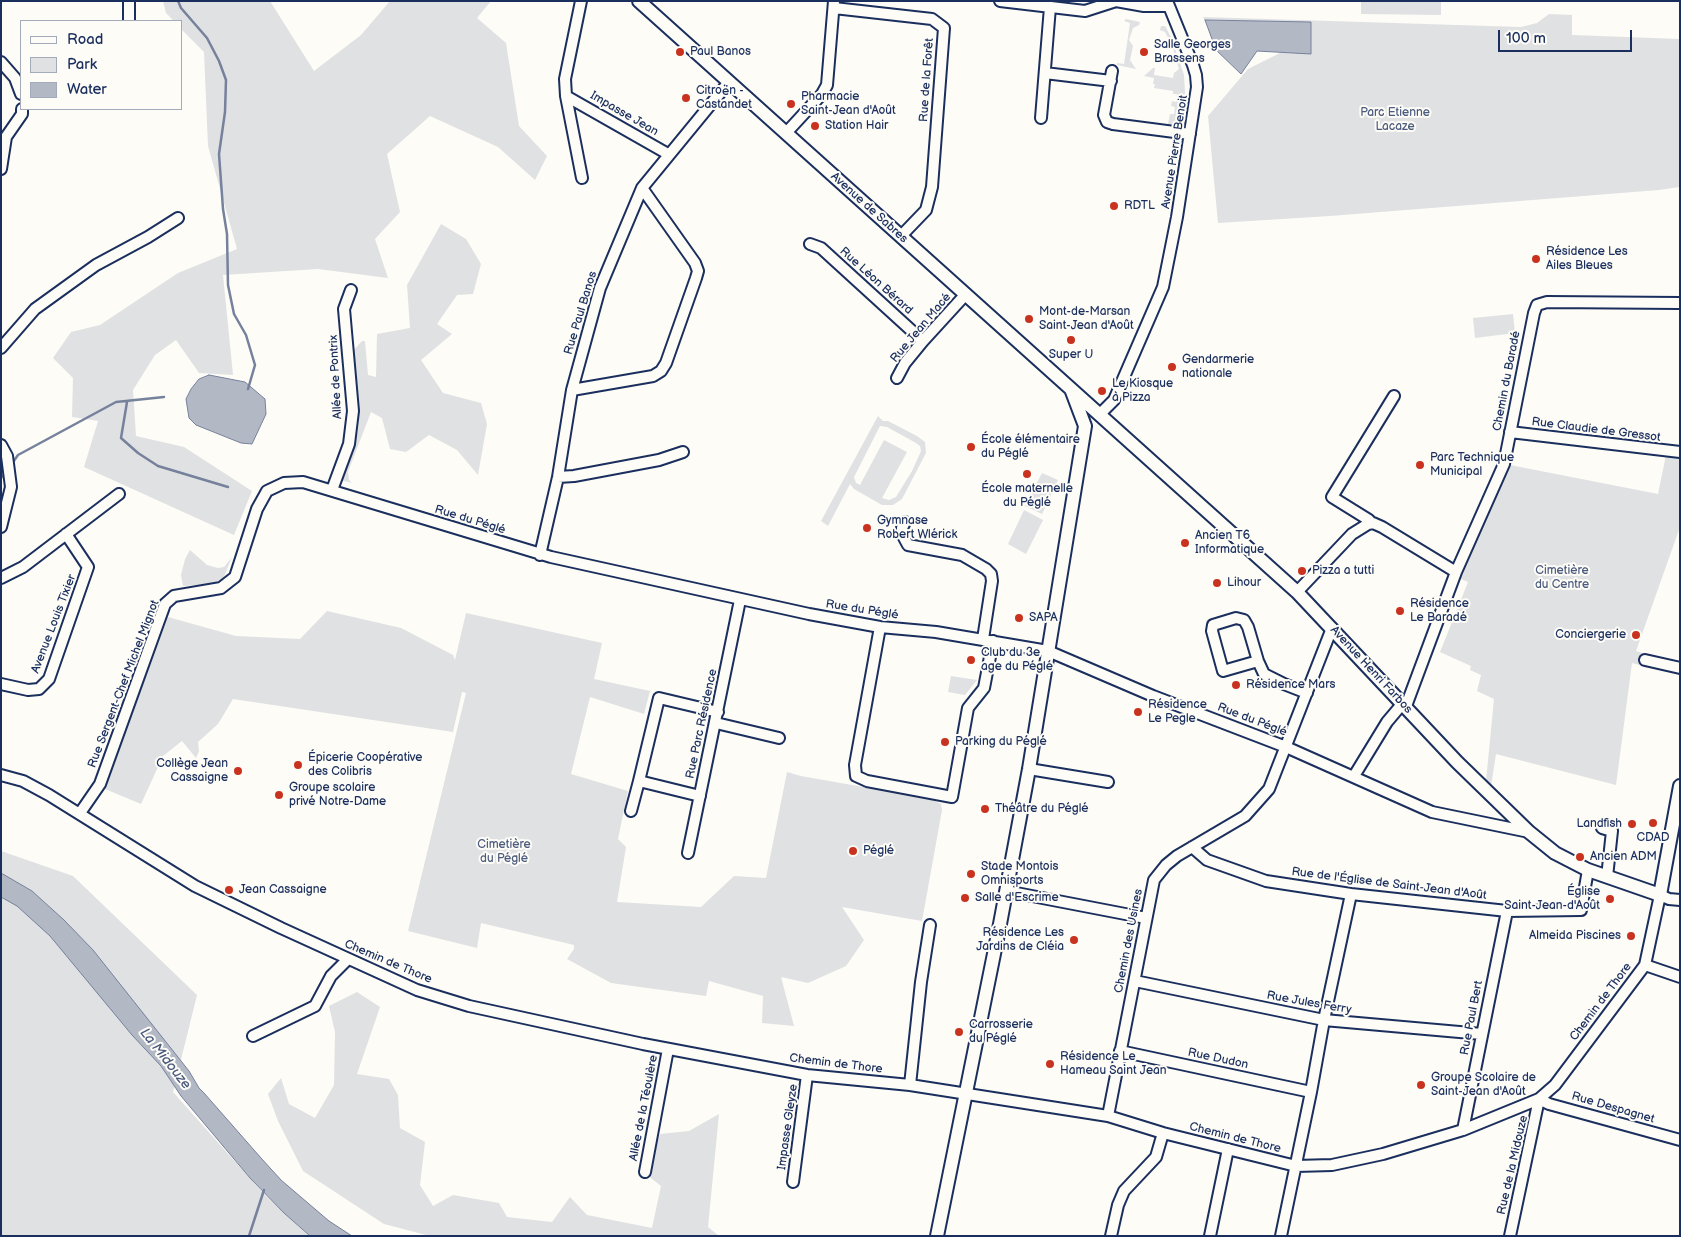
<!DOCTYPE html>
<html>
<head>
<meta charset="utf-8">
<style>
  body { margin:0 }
  #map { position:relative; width:1681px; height:1237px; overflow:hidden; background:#fdfcf7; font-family:"Balsamiq Sans",sans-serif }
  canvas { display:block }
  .frame { position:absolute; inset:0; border:2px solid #1b2f5e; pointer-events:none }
  .legend { position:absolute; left:20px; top:20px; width:162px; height:90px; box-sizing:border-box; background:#fdfcf7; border:1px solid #a3aaba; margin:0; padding:6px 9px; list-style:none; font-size:15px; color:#1b2f5e }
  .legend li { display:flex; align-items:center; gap:10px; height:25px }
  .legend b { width:25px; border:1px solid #a3aaba }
  .scale { position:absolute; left:1498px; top:30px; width:134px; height:22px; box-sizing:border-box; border:2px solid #1b2f5e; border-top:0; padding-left:6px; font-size:15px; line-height:18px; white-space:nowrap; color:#1b2f5e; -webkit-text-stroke:4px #fdfcf7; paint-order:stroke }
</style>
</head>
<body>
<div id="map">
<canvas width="1681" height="1237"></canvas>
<div class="frame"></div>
<ul class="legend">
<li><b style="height:6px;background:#fdfcf7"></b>Road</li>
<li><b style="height:14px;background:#e0e1e3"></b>Park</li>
<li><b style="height:14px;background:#b3b8c5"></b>Water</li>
</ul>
<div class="scale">100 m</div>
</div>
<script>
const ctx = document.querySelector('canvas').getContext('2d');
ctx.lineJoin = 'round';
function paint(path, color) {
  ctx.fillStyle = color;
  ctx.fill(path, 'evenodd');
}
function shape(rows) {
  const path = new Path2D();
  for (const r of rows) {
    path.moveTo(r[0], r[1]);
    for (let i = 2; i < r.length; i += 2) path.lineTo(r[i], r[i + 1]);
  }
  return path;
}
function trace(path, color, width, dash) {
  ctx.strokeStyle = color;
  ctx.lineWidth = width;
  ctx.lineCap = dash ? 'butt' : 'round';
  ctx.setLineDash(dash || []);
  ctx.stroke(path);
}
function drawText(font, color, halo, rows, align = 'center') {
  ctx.font = font + ' "Balsamiq Sans",sans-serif';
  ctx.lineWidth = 4;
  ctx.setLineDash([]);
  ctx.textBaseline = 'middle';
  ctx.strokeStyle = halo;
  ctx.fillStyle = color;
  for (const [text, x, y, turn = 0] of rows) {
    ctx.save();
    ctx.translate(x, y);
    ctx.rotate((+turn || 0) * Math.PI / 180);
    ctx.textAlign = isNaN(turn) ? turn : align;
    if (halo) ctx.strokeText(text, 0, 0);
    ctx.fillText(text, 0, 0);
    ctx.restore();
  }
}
const green = shape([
  [163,1,270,1,314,71,361,35,390,1,491,1,477,18,506,43,519,126,547,156,535,180,498,147,430,116,387,154,400,212,375,239,388,278,318,269,223,275,233,375,199,373,176,340,155,355,133,390,136,436,184,447,252,491,234,535,84,467,98,421,72,417,73,378,53,358,71,332,100,325,178,273,237,249,208,146,204,52,181,29,181,21,174,21,166,13],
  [1361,1,1441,1,1441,15,1361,14],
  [1549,14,1572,15,1572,35,1680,39,1680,187,1659,190,1330,216,1218,223,1208,116,1248,69,1284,51,1311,22,1205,20,1203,17,1521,27,1537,23],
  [1126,19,1140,22,1139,25,1133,28,1129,40,1133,46,1130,60,1136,69,1117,65,1117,63,1124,64,1130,23,1124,21],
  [1161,26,1165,26,1171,37,1184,75,1185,93,1180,125,1168,124,1170,114,1174,114,1175,107,1171,106,1172,101,1176,102,1177,94,1173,94,1173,91,1154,88,1155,84,1153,84,1154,78,1144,76,1153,68,1155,68,1154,75,1173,78,1174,73,1179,69,1172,45,1165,32,1160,30],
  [441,224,466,239,481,264,473,294,457,295,437,324,452,334,421,360,443,393,481,403,487,424,478,475,457,450,429,435,406,452,390,449,382,418,371,412,348,472,349,480,352,483,340,480,352,451,358,431,359,417,353,351,362,341,365,341,368,375,376,377,377,334,410,328,407,285],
  [1513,314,1515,333,1475,338,1473,318],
  [878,416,883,421,888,421,917,436,925,442,926,453,902,499,893,505,882,505,854,489,850,484,828,526,821,521],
  [880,426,887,427,916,443,920,446,921,451,912,471,896,497,889,500,882,498,907,452,884,440,860,485,856,483,854,477],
  [1666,455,1680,457,1680,527,1636,651,1646,654,1643,666,1632,663,1616,785,1496,754,1491,786,1486,781,1494,699,1477,691,1481,675,1470,670,1471,666,1440,652,1468,582,1459,578,1510,465,1658,494],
  [1042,473,1058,480,1042,514,1025,506],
  [1024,510,1043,520,1026,554,1008,544],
  [190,550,207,565,218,568,224,567,232,557,223,579,212,584,183,586,181,575,185,559],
  [327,611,401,628,453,655,455,660,466,613,602,643,594,679,650,691,644,714,590,697,571,774,628,791,618,839,626,847,617,902,701,907,734,876,766,878,787,772,801,776,931,799,941,804,942,810,922,921,842,907,864,940,846,966,808,983,781,977,794,1026,762,1023,763,996,709,981,706,996,611,983,567,959,574,949,574,945,481,923,477,948,408,931,466,693,462,692,453,732,233,699,218,724,198,742,199,751,196,758,182,741,163,756,141,804,105,789,168,617,236,636,300,639],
  [951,676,977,680,965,695,948,692],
  [1,851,73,876,197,995,173,1092,264,1194,309,1236,1,1236],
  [357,992,380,1007,357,1074,389,1079,398,1095,400,1128,425,1142,420,1185,433,1206,453,1195,499,1203,507,1217,552,1222,570,1197,587,1215,652,1228,661,1186,647,1175,660,1134,689,1131,719,1114,708,1227,719,1236,430,1236,384,1224,303,1171,278,1121,268,1094,281,1078,289,1104,315,1118,334,1085,335,1032,329,1006]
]);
const water = shape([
  [1205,20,1311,22,1311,54,1257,51,1241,74,1216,50,1205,20],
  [209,375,245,382,265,399,266,414,252,444,241,443,196,425,189,418,186,399,191,389,199,379,209,375],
  [1,873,32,891,64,920,93,950,189,1071,199,1088,204,1093,261,1158,281,1180,329,1221,352,1236,310,1236,284,1213,250,1178,181,1096,161,1066,132,1035,50,936,17,906,1,897,1,873]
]);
const stream = shape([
  [178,1,181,8,207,38,219,61,226,80,225,112,219,154,223,209,227,234,228,285,234,314,246,335,255,365,248,389],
  [127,402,121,438,138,453,158,466,228,487],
  [11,465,18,455,116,402,164,397],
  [1,478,5,473],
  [249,1236,264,1190]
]);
const minor = shape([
  [129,1,129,21],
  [581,1,565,79,566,96,582,178],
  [1000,1,1085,11,1116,1,1144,6,1169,6],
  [834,8,932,19,944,28,932,187,926,210,901,236],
  [1,62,15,78,21,94],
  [1112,71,1104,115,1107,122,1113,124,1190,134],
  [1045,73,1111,81],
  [566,96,668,154],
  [1041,118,1050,7],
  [786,133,822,94,827,85,834,1],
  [1,169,6,137,22,114,22,109],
  [810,244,821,248,923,341],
  [1,348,35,309,96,265,148,237,178,218],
  [897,378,905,363,923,341,966,294],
  [572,390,653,376,661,371,666,363,696,278,698,271,695,263,642,188],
  [1100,414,1114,400,1163,287,1177,217,1197,87,1196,75,1193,65,1167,1],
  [1510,432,1680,452],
  [1,445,7,456,11,487,1,527],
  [558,477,574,476,659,460,683,452],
  [332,490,349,444,353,411,344,309,351,290],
  [905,522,902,528,902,534,908,545,962,555,986,569,991,574,992,581,983,639],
  [1368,524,1369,520,1332,497,1394,396],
  [540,555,558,477,572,390,600,288,642,188,729,82],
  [1,578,23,567,119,494],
  [1297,592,1352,534,1368,524,1373,523,1382,527,1456,572],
  [880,627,855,765,856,776,867,781,952,797,968,708,984,688,993,641],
  [1645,660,1680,668],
  [1258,661,1223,671,1212,631,1213,625,1236,618,1244,620,1248,627,1258,661,1264,674,1284,684,1307,693],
  [1,684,28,690,39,689,49,679,88,567,66,534],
  [1406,706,1456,572,1504,464,1534,313,1537,305,1547,302,1680,303],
  [716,723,779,738],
  [1029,769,1108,782],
  [1,775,23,781,49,795,195,886,281,928,417,990,469,1006,643,1044,807,1075,910,1085,1108,1116,1163,1133,1296,1166,1332,1165,1383,1154,1463,1130,1539,1099,1555,1085,1645,965,1660,895,1669,899,1680,900],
  [1354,776,1387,722,1403,703],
  [700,796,639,781,659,698,718,712],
  [631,811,639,781],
  [80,813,100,784,165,604,174,596,221,588,235,577,257,509,267,491,284,483,303,482,551,557,809,614,880,627,936,632,1048,651,1153,696,1286,747,1432,812,1529,832],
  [1602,828,1612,831,1607,877],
  [1192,847,1207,860,1266,881,1351,894,1507,911,1581,910,1588,870],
  [688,853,740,600],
  [1006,891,1146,918],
  [1645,965,1680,977],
  [1135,981,1324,1020,1482,1034],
  [253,1036,315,1006,331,976,348,959],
  [1120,1051,1311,1092],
  [910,1085,921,982,930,925],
  [1539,1099,1549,1104,1680,1140],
  [1108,1116,1154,880,1166,865,1177,856,1245,816,1269,789,1332,628],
  [1463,1130,1507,911],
  [645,1172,668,1049],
  [793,1182,807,1075],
  [1111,1236,1118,1205,1124,1191,1156,1157,1163,1133],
  [1210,1236,1228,1149],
  [1281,1236,1311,1092,1324,1020,1351,894],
  [1510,1236,1539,1099]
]);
const major = shape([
  [639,1,1297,592,1457,762,1529,832,1555,853,1588,870,1660,895,1680,786],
  [1071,389,1085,426],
  [937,1236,1000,924,1029,769,1085,426]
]);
const markers = [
  [680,52,5,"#c8321e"],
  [1144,52,5,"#c8321e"],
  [686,98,5,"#c8321e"],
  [791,104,5,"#c8321e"],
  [815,126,5,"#c8321e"],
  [1114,206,5,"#c8321e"],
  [1536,259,5,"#c8321e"],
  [1029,319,5,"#c8321e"],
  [1071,340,5,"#c8321e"],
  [1172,367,5,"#c8321e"],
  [1102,391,5,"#c8321e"],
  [971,447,5,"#c8321e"],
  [1420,465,5,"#c8321e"],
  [1027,474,5,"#c8321e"],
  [867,528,5,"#c8321e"],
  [1185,543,5,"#c8321e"],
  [1302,571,5,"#c8321e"],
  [1217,583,5,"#c8321e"],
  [1400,611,5,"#c8321e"],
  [1019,618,5,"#c8321e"],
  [1636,635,5,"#c8321e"],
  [971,660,5,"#c8321e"],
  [1236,685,5,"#c8321e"],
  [1138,712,5,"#c8321e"],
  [945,742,5,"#c8321e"],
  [298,765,5,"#c8321e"],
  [238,771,5,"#c8321e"],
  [279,795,5,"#c8321e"],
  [985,809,5,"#c8321e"],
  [1653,823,5,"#c8321e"],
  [1632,824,5,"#c8321e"],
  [853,851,5,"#c8321e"],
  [1580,857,5,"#c8321e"],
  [971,874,5,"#c8321e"],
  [229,890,5,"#c8321e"],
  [965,898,5,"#c8321e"],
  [1610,899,5,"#c8321e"],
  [1631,936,5,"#c8321e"],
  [1074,940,5,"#c8321e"],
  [959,1032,5,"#c8321e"],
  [1050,1064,5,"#c8321e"],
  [1421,1085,5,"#c8321e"]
];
const poiNames = [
  ["Salle Georges",1154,45],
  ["Brassens",1154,59],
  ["Paul Banos",690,52],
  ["Citroën -",696,91],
  ["Castandet",696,105],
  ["Pharmacie",801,97],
  ["Saint-Jean d'Août",801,111],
  ["Station Hair",825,126],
  ["RDTL",1124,206],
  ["Résidence Les",1546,252],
  ["Ailes Bleues",1546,266],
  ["Mont-de-Marsan",1039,312],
  ["Saint-Jean d'Août",1039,326],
  ["Super U",1071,355,"center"],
  ["Gendarmerie",1182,360],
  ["nationale",1182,374],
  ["Le Kiosque",1112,384],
  ["à Pizza",1112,398],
  ["École élémentaire",981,440],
  ["du Péglé",981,454],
  ["Parc Technique",1430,458],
  ["Municipal",1430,472],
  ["École maternelle",1027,489,"center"],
  ["du Péglé",1027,503,"center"],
  ["Gymnase",877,521],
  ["Robert Wlérick",877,535],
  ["Ancien T6",1195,536],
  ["Informatique",1195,550],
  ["Pizza a tutti",1312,571],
  ["Lihour",1227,583],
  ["Résidence",1410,604],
  ["Le Baradé",1410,618],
  ["SAPA",1029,618],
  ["Conciergerie",1626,635,"right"],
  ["Club du 3e",981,653],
  ["age du Péglé",981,667],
  ["Résidence Mars",1246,685],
  ["Résidence",1148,705],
  ["Le Pegle",1148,719],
  ["Parking du Péglé",955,742],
  ["Épicerie Coopérative",308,758],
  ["des Colibris",308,772],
  ["Collège Jean",228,764,"right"],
  ["Cassaigne",228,778,"right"],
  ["Groupe scolaire",289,788],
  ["privé Notre-Dame",289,802],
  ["Théâtre du Péglé",995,809],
  ["Landfish",1622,824,"right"],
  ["CDAD",1653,838,"center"],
  ["Péglé",863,851],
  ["Ancien ADM",1590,857],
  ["Stade Montois",981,867],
  ["Omnisports",981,881],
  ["Jean Cassaigne",239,890],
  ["Église",1600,892,"right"],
  ["Saint-Jean-d'Août",1600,906,"right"],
  ["Salle d'Escrime",975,898],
  ["Résidence Les",1064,933,"right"],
  ["Jardins de Cléia",1064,947,"right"],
  ["Almeida Piscines",1621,936,"right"],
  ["Carrosserie",969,1025],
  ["du Péglé",969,1039],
  ["Résidence Le",1060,1057],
  ["Hameau Saint Jean",1060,1071],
  ["Groupe Scolaire de",1431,1078],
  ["Saint-Jean d'Août",1431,1092]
];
const streetNames = [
  ["Rue de la Forêt",927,80,-86],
  ["Impasse Jean",624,114,30],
  ["Avenue Pierre Benoit",1175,152,-81],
  ["Avenue de Sabres",869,208,42],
  ["Rue Léon Bérard",876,281,42],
  ["Rue Paul Banos",581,313,-73],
  ["Rue Jean Macé",921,328,-50],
  ["Allée de Pontrix",336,377,-93],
  ["Chemin du Baradé",1507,381,-79],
  ["Rue Claudie de Gressot",1596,430,7],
  ["Rue du Péglé",470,520,17],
  ["Rue du Péglé",862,610,9],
  ["Avenue Louis Tixier",54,624,-69],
  ["Avenue Henri Farbos",1371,670,47],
  ["Rue Sergent-Chef Michel Mignot",124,684,-69],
  ["Rue du Péglé",1252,720,21],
  ["Rue Parc Résidence",702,724,-78],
  ["Rue de l'Église de Saint-Jean d'Août",1389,884,7],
  ["Chemin des Usines",1129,941,-79],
  ["Chemin de Thore",388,962,23],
  ["Chemin de Thore",1601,1002,-53],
  ["Rue Jules Ferry",1309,1003,10],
  ["Rue Paul Bert",1472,1018,-79],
  ["Rue Dudon",1218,1059,12],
  ["Chemin de Thore",836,1064,7],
  ["Allée de la Téoulère",644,1108,-79],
  ["Rue Despagnet",1613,1108,16],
  ["Impasse Gleyze",788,1127,-82],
  ["Chemin de Thore",1235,1138,14],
  ["Rue de la Midouze",1513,1165,-77]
];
const parkNames = [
  ["Parc Etienne",1395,113],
  ["Lacaze",1395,127],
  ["Cimetière",1562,571],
  ["du Centre",1562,585],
  ["Cimetière",504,845],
  ["du Péglé",504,859]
];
const waterNames = [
  ["La Midouze",165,1059,52]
];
paint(green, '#e0e1e3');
paint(water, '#b3b8c5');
trace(water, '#76819c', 1);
trace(stream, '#76819c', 2.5);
trace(minor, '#1b2f5e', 14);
trace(major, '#1b2f5e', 16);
trace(minor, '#fdfcf7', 10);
trace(major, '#fdfcf7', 12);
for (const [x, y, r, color] of markers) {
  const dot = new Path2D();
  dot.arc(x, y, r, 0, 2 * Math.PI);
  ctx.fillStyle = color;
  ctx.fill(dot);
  trace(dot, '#fdfcf7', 2);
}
drawText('12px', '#1b2f5e', '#fdfcf7', poiNames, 'left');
drawText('12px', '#1b2f5e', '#fdfcf7', streetNames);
drawText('12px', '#4c5c7f', '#fdfcf7', parkNames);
drawText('italic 14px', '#49587d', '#fdfcf7', waterNames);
</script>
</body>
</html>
